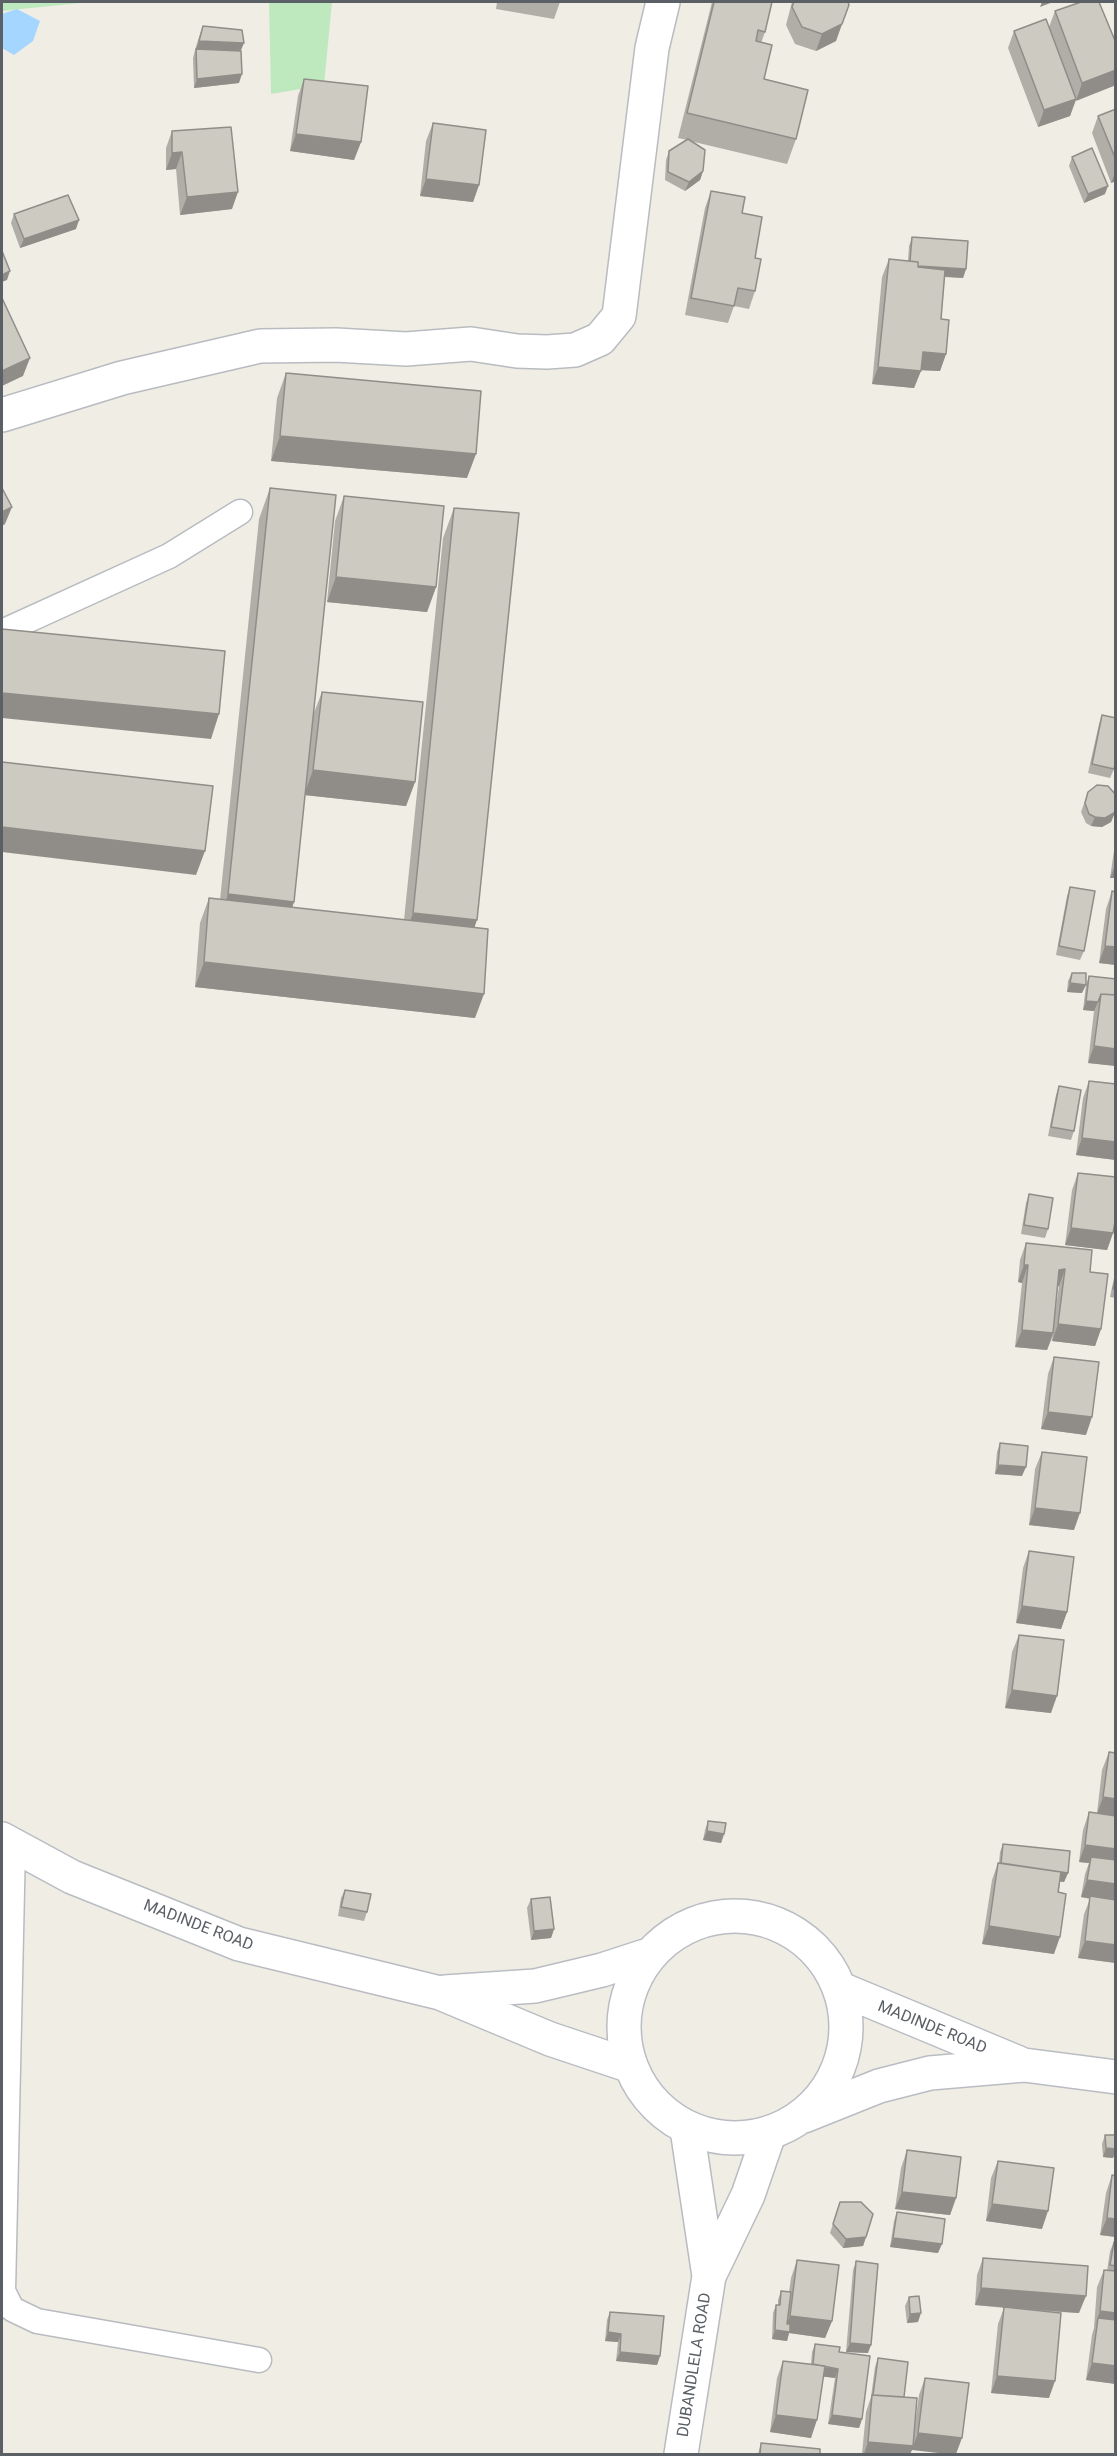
<!DOCTYPE html>
<html>
<head>
<meta charset="utf-8">
<style>
  body { margin:0 }
  #map { position:relative; width:1117px; height:2456px; overflow:hidden; background:#f0ede4; font-family:Roboto,sans-serif }
  canvas { display:block }
  .frame { position:absolute; inset:0; border:3px solid #5b6066; pointer-events:none }
</style>
</head>
<body>
<div id="map">
<canvas width="1117" height="2456"></canvas>
<div class="frame"></div>
</div>
<script>
const ctx = document.querySelector('canvas').getContext('2d');
ctx.lineJoin = 'round';
function paint(path, color) {
  ctx.fillStyle = color;
  ctx.fill(path, 'evenodd');
}
function shape(rows) {
  const path = new Path2D();
  for (const r of rows) {
    if (r.length === 3) {
      path.moveTo(r[0] + r[2], r[1]);
      path.arc(r[0], r[1], r[2], 0, 2 * Math.PI);
      continue;
    }
    path.moveTo(r[0], r[1]);
    for (let i = 2; i < r.length; i += 2) path.lineTo(r[i], r[i + 1]);
  }
  return path;
}
function trace(path, color, width, dash) {
  ctx.strokeStyle = color;
  ctx.lineWidth = width;
  ctx.lineCap = dash ? 'butt' : 'round';
  ctx.setLineDash(dash || []);
  ctx.stroke(path);
}
function drawText(font, color, halo, rows, align = 'center') {
  ctx.font = font + ' Roboto,sans-serif';
  ctx.lineWidth = 6;
  ctx.setLineDash([]);
  ctx.textBaseline = 'middle';
  ctx.strokeStyle = halo;
  ctx.fillStyle = color;
  for (const [text, x, y, turn = 0] of rows) {
    ctx.save();
    ctx.translate(x, y);
    ctx.rotate((+turn || 0) * Math.PI / 180);
    ctx.textAlign = isNaN(turn) ? turn : align;
    if (halo) ctx.strokeText(text, 0, 0);
    ctx.fillText(text, 0, 0);
    ctx.restore();
  }
}
const green = shape([
  [2,2,90,2,2,11],
  [269,2,332,2,324,85,271,94]
]);
const water = shape([
  [17,9,40,21,33,41,14,55,2,48,2,14]
]);
const lane = shape([
  [2,632,169,556,240,512],
  [13,1845,3,2291,12,2309,37,2321,259,2360]
]);
const street = shape([
  [2,415,122,378,260,346,336,345,406,349,471,344,517,351,547,352,575,350,600,339,619,316,652,48,663,2],
  [687,2129,709,2276],
  [681,2454,709,2276,748,2195,769,2134]
]);
const secondary = shape([
  [2,1839,72,1877,239,1944,440,1993,550,2039,628,2065],
  [735,2027,111],
  [841,1989,1019,2063],
  [445,1992,535,1986,602,1970,645,1956],
  [804,2116,879,2086,930,2073,1024,2065,1116,2077]
]);
const wall = shape([
  [497,2,560,2,554,19,496,9],
  [712,2,772,2,765,32,761,43,764,79,796,139,787,164,690,141,703,171,700,180,685,191,665,180,666,160,669,151,687,140,678,138],
  [792,2,848,2,836,41,816,51,795,44,786,25],
  [1055,11,1116,43,1116,85,1076,100,1070,116,1038,127,1008,48,1014,31,1049,27],
  [203,26,241,51,239,83,194,88,193,58,197,43],
  [304,79,361,142,354,160,290,151,298,96],
  [1116,109,1116,181,1111,183,1092,133,1098,116],
  [433,123,479,185,473,202,420,196,426,141],
  [172,131,232,209,180,215,176,169,166,170,166,148],
  [1072,157,1105,194,1084,203,1069,166],
  [711,191,742,213,755,258,755,291,749,309,734,306,728,323,685,315,705,208],
  [14,214,76,229,20,248,11,223],
  [912,237,966,269,963,278,945,277,941,319,946,354,940,371,921,370,914,388,872,384,882,277,889,259,908,261,909,246],
  [286,373,467,478,271,461,277,398],
  [270,488,313,715,322,692,415,782,406,806,305,795,294,902,292,908,404,920,443,538,454,508,475,928,475,1018,195,987,200,923,209,898,220,900,259,519],
  [344,496,436,587,427,612,327,602,335,521],
  [1102,715,1114,769,1110,778,1088,773,1099,724],
  [1088,792,1115,812,1111,822,1102,827,1091,826,1086,823,1081,812],
  [1116,837,1116,878,1110,878],
  [1070,887,1084,951,1080,960,1056,955,1067,896],
  [1112,891,1116,965,1099,963,1106,909],
  [1072,973,1082,993,1067,992,1068,981],
  [1089,976,1116,979,1116,1066,1088,1063,1094,1011,1083,1010,1086,985],
  [1089,1081,1116,1084,1116,1160,1076,1155,1083,1098],
  [1059,1086,1074,1131,1071,1140,1048,1136,1056,1095],
  [1078,1173,1113,1233,1107,1250,1065,1245,1072,1190],
  [1029,1194,1048,1229,1045,1238,1021,1234,1026,1203],
  [1026,1243,1090,1272,1101,1329,1095,1346,1052,1341,1053,1336,1047,1350,1015,1347,1022,1283,1018,1282,1020,1260],
  [1059,1286,1055,1314,1058,1287],
  [1116,1268,1116,1298,1110,1297],
  [1054,1357,1086,1435,1041,1429,1048,1374],
  [1000,1443,1022,1476,995,1474,997,1452],
  [1042,1452,1074,1530,1029,1525,1035,1469],
  [1029,1551,1067,1612,1061,1629,1016,1623,1023,1568],
  [1019,1635,1051,1713,1005,1708,1012,1652],
  [1109,1752,1116,1753,1116,1963,1078,1958,1084,1914,1090,1899,1081,1897,1085,1874,1089,1863,1079,1862,1083,1830,1089,1812,1097,1813,1102,1770],
  [708,1821,724,1834,721,1843,703,1840,705,1830],
  [1003,1844,1068,1873,1064,1882,1060,1881,1054,1954,982,1944,992,1880,998,1863,999,1863,1000,1852],
  [345,1890,367,1912,364,1921,338,1916,341,1898],
  [531,1899,554,1929,551,1938,531,1940,527,1908],
  [1105,2135,1116,2135,1116,2150,1113,2158,1103,2157,1102,2144],
  [907,2150,956,2198,950,2215,895,2209,901,2168],
  [998,2161,1042,2229,986,2221,991,2178],
  [1112,2175,1116,2237,1100,2235,1106,2193],
  [840,2202,866,2237,863,2246,843,2248,830,2233],
  [897,2212,938,2253,890,2247,894,2221],
  [1114,2242,1116,2242,1116,2384,1086,2380,1092,2335,1094,2328,1097,2287,1104,2270,1107,2271,1110,2251],
  [983,2258,1079,2313,1042,2311,1049,2398,991,2393,998,2324,1004,2308,975,2305,977,2275],
  [797,2260,832,2321,825,2338,789,2333,787,2341,772,2339,773,2313,776,2305,778,2305,778,2300,781,2291,789,2292,791,2278],
  [856,2261,868,2353,846,2352,853,2270],
  [909,2297,918,2322,907,2323,905,2306],
  [610,2312,660,2356,657,2365,616,2361,618,2342,605,2341,607,2320],
  [815,2344,839,2352,862,2419,859,2428,828,2424,835,2378,823,2376,811,2438,770,2432,777,2378,783,2361,811,2364,812,2352],
  [878,2358,904,2397,915,2424,919,2395,925,2378,969,2383,912,2450,910,2454,862,2454,866,2412,871,2397,875,2367],
  [761,2443,820,2454,758,2454]
]);
const shadedWall = shape([
  [1042,2,1053,2,1040,7],
  [849,5,836,41,816,51,822,34],
  [199,41,244,43,237,60,196,49],
  [1116,70,1116,85,1076,101,1082,83],
  [242,74,239,83,194,88,197,79],
  [1076,99,1070,116,1038,127,1044,110],
  [296,134,361,142,354,160,290,151],
  [182,152,176,169,166,170,172,153],
  [703,171,700,180,685,191,689,182],
  [1116,171,1116,181,1111,183],
  [426,179,479,185,473,202,420,196],
  [1108,186,1105,194,1084,203,1088,194],
  [238,192,232,209,180,215,187,197],
  [79,220,76,229,20,248,24,239],
  [910,265,966,269,963,278,907,274],
  [10,271,7,280,2,282,2,275],
  [923,352,946,354,940,371,916,370],
  [30,358,23,376,2,386,2,371],
  [878,367,921,371,914,388,872,384],
  [280,436,476,454,467,478,271,461],
  [12,507,5,524,2,526,2,512],
  [336,577,436,587,427,612,327,602],
  [2,693,219,714,211,739,2,718],
  [313,770,415,782,406,806,304,795],
  [1116,810,1111,822,1102,827,1091,826,1095,817],
  [2,827,205,851,196,875,2,852],
  [1116,863,1116,878,1110,878],
  [228,894,294,902,283,932,217,925],
  [413,913,477,920,466,951,402,944],
  [1105,946,1116,947,1116,965,1099,963],
  [204,962,484,994,475,1018,195,987],
  [1070,983,1086,985,1082,993,1067,992],
  [1086,1001,1098,1002,1094,1011,1083,1010],
  [1094,1046,1116,1049,1116,1066,1088,1063],
  [1082,1138,1116,1142,1116,1160,1076,1155],
  [1071,1228,1113,1233,1107,1250,1065,1245],
  [1024,1265,1028,1265,1022,1283,1018,1282],
  [1065,1269,1059,1286,1053,1287,1059,1270],
  [1058,1324,1101,1329,1095,1346,1052,1341],
  [1022,1330,1053,1333,1047,1350,1015,1347],
  [1048,1412,1092,1417,1086,1435,1041,1429],
  [998,1465,1026,1467,1022,1476,995,1474],
  [1035,1508,1080,1513,1074,1530,1029,1525],
  [1022,1606,1067,1612,1061,1629,1016,1623],
  [1012,1690,1057,1696,1051,1713,1005,1708],
  [1103,1797,1116,1799,1116,1817,1097,1814],
  [707,1831,724,1834,721,1843,703,1840],
  [1085,1845,1116,1849,1116,1867,1091,1857,1089,1863,1079,1862],
  [1001,1866,1068,1873,1064,1882,998,1875],
  [1087,1880,1116,1884,1116,1902,1081,1897],
  [989,1926,1060,1937,1054,1954,982,1944],
  [554,1929,551,1938,531,1940,534,1931],
  [1085,1941,1116,1945,1116,1963,1078,1958],
  [1106,2148,1116,2149,1113,2158,1103,2157],
  [902,2192,956,2198,950,2215,895,2209],
  [992,2204,1048,2211,1042,2229,986,2221],
  [1107,2218,1116,2219,1116,2237,1100,2235],
  [866,2237,863,2246,843,2248,846,2239],
  [893,2238,942,2244,938,2253,890,2247],
  [981,2288,1086,2296,1079,2313,975,2305],
  [1100,2311,1116,2313,1116,2331,1098,2318,1094,2328],
  [921,2313,918,2322,907,2323,910,2314],
  [790,2316,832,2321,825,2338,789,2333,787,2341,772,2339,775,2330,784,2331],
  [608,2332,621,2334,618,2342,605,2341],
  [850,2343,871,2345,868,2353,846,2352],
  [620,2352,660,2356,657,2365,616,2361],
  [1092,2363,1116,2366,1116,2384,1086,2380],
  [812,2366,838,2369,835,2378,809,2375],
  [997,2376,1055,2381,1049,2398,991,2393],
  [776,2415,817,2420,811,2438,770,2432],
  [832,2415,862,2419,859,2428,828,2424],
  [918,2433,962,2438,956,2454,947,2454,912,2450,910,2454,864,2454,868,2442,913,2446]
]);
const building = shape([
  [714,2,772,2,765,32,758,30,756,41,772,45,764,79,808,90,796,139,687,113,714,2],
  [794,2,848,2,849,5,842,24,822,34,802,27,792,7,794,2],
  [1081,2,1099,2,1116,43,1116,70,1082,83,1055,11,1081,2],
  [1046,19,1076,99,1044,110,1014,31,1046,19],
  [203,26,242,30,244,43,199,41,203,26],
  [196,49,241,51,242,74,197,79,196,49],
  [304,79,368,86,361,142,296,134,304,79],
  [1116,109,1116,160,1098,116,1116,109],
  [433,123,486,130,479,185,426,179,433,123],
  [231,127,238,192,187,197,182,152,172,153,172,131,231,127],
  [688,139,705,150,703,171,689,182,668,172,669,151,688,139],
  [1092,148,1108,186,1088,194,1072,157,1092,148],
  [711,191,745,197,742,213,762,217,755,258,761,259,755,291,738,288,734,306,691,298,711,191],
  [68,195,79,220,24,239,14,214,68,195],
  [912,237,968,241,966,269,918,266,918,262,910,261,912,237],
  [2,251,10,271,2,275,2,251],
  [889,259,918,262,918,267,945,270,941,319,949,320,946,354,923,352,921,371,878,367,889,259],
  [2,298,30,358,2,371,2,298],
  [286,373,481,391,476,454,280,436,286,373],
  [2,488,12,507,2,512,2,488],
  [270,488,336,495,294,902,228,894,270,488],
  [344,496,444,506,436,587,336,577,344,496],
  [454,508,519,513,477,920,413,913,454,508],
  [2,629,225,651,219,714,2,693,2,629],
  [322,692,423,702,415,782,313,770,322,692],
  [1102,715,1116,718,1116,760,1114,769,1092,764,1102,715],
  [2,762,213,786,205,851,2,827,2,762],
  [1097,785,1108,786,1116,795,1116,810,1114,813,1105,818,1095,817,1089,814,1085,803,1088,792,1097,785],
  [1070,887,1095,891,1084,951,1059,946,1070,887],
  [1112,891,1116,892,1116,947,1105,946,1112,891],
  [209,898,488,929,484,994,204,962,209,898],
  [1072,973,1086,973,1086,985,1070,983,1072,973],
  [1089,976,1116,979,1116,995,1101,994,1098,1002,1086,1001,1089,976],
  [1101,994,1116,995,1116,1049,1094,1046,1101,994],
  [1089,1081,1116,1084,1116,1142,1082,1138,1089,1081],
  [1059,1086,1081,1090,1074,1131,1051,1127,1059,1086],
  [1078,1173,1116,1177,1116,1216,1113,1233,1071,1228,1078,1173],
  [1029,1194,1053,1198,1048,1229,1024,1225,1029,1194],
  [1026,1243,1092,1250,1090,1272,1108,1274,1101,1329,1058,1324,1065,1269,1059,1270,1053,1333,1022,1330,1028,1265,1024,1265,1026,1243],
  [1116,1276,1116,1289,1113,1289,1116,1276],
  [1054,1357,1099,1362,1092,1417,1048,1412,1054,1357],
  [1000,1443,1028,1446,1026,1467,998,1465,1000,1443],
  [1042,1452,1087,1457,1080,1513,1035,1508,1042,1452],
  [1029,1551,1074,1557,1067,1612,1022,1606,1029,1551],
  [1019,1635,1064,1640,1057,1696,1012,1690,1019,1635],
  [1109,1752,1116,1753,1116,1799,1103,1797,1109,1752],
  [1089,1812,1116,1816,1116,1849,1085,1845,1089,1812],
  [708,1821,726,1823,724,1834,707,1831,708,1821],
  [1003,1844,1070,1851,1068,1873,1001,1863,1003,1844],
  [1091,1857,1116,1860,1116,1884,1087,1880,1091,1857],
  [998,1863,1061,1872,1058,1892,1066,1894,1060,1937,989,1926,998,1863],
  [345,1890,371,1894,367,1912,341,1907,345,1890],
  [1090,1896,1116,1900,1116,1945,1085,1941,1090,1896],
  [550,1897,554,1929,534,1931,531,1899,550,1897],
  [1105,2135,1116,2135,1116,2149,1106,2148,1105,2135],
  [907,2150,961,2157,956,2198,902,2192,907,2150],
  [998,2161,1054,2168,1048,2211,992,2204,998,2161],
  [1112,2175,1116,2176,1116,2219,1107,2218,1112,2175],
  [840,2202,861,2202,873,2214,866,2237,846,2239,833,2224,840,2202],
  [897,2212,945,2219,942,2244,893,2238,897,2212],
  [1114,2242,1116,2242,1116,2266,1110,2265,1114,2242],
  [983,2258,1088,2266,1086,2296,981,2288,983,2258],
  [797,2260,839,2265,832,2321,790,2316,797,2260],
  [856,2261,878,2264,871,2345,850,2343,856,2261],
  [1104,2270,1116,2271,1116,2313,1100,2311,1104,2270],
  [781,2291,791,2292,787,2324,790,2324,790,2332,775,2330,776,2305,780,2305,781,2291],
  [919,2296,921,2313,910,2314,909,2297,919,2296],
  [1004,2307,1061,2313,1055,2381,997,2376,1004,2307],
  [610,2312,664,2316,660,2356,620,2352,621,2334,608,2332,610,2312],
  [1098,2318,1116,2320,1116,2366,1092,2363,1098,2318],
  [815,2344,840,2347,839,2352,870,2356,862,2419,832,2415,838,2369,813,2364,815,2344],
  [878,2358,908,2362,904,2397,873,2395,878,2358],
  [783,2361,825,2366,817,2420,776,2415,783,2361],
  [925,2378,969,2383,962,2438,918,2433,925,2378],
  [872,2395,917,2398,913,2446,868,2442,872,2395],
  [761,2443,820,2449,820,2454,760,2454,761,2443]
]);
const streetNames = [
  ["MADINDE ROAD",198,1926,21],
  ["MADINDE ROAD",932,2028,22],
  ["DUBANDLELA ROAD",695,2365,-81]
];
paint(green, '#bee9be');
paint(water, '#a4d6ff');
trace(lane, '#b8bcc1', 27);
trace(street, '#b8bcc1', 36);
trace(secondary, '#b9bdc3', 36);
trace(lane, '#fff', 24);
trace(street, '#fff', 33);
trace(secondary, '#fff', 33);
paint(wall, '#b0aea7');
paint(shadedWall, '#908d88');
paint(building, '#cdcac2');
trace(building, '#908d88', 1.5);
drawText('16px', '#5b6066', '#fff', streetNames);
</script>
</body>
</html>
